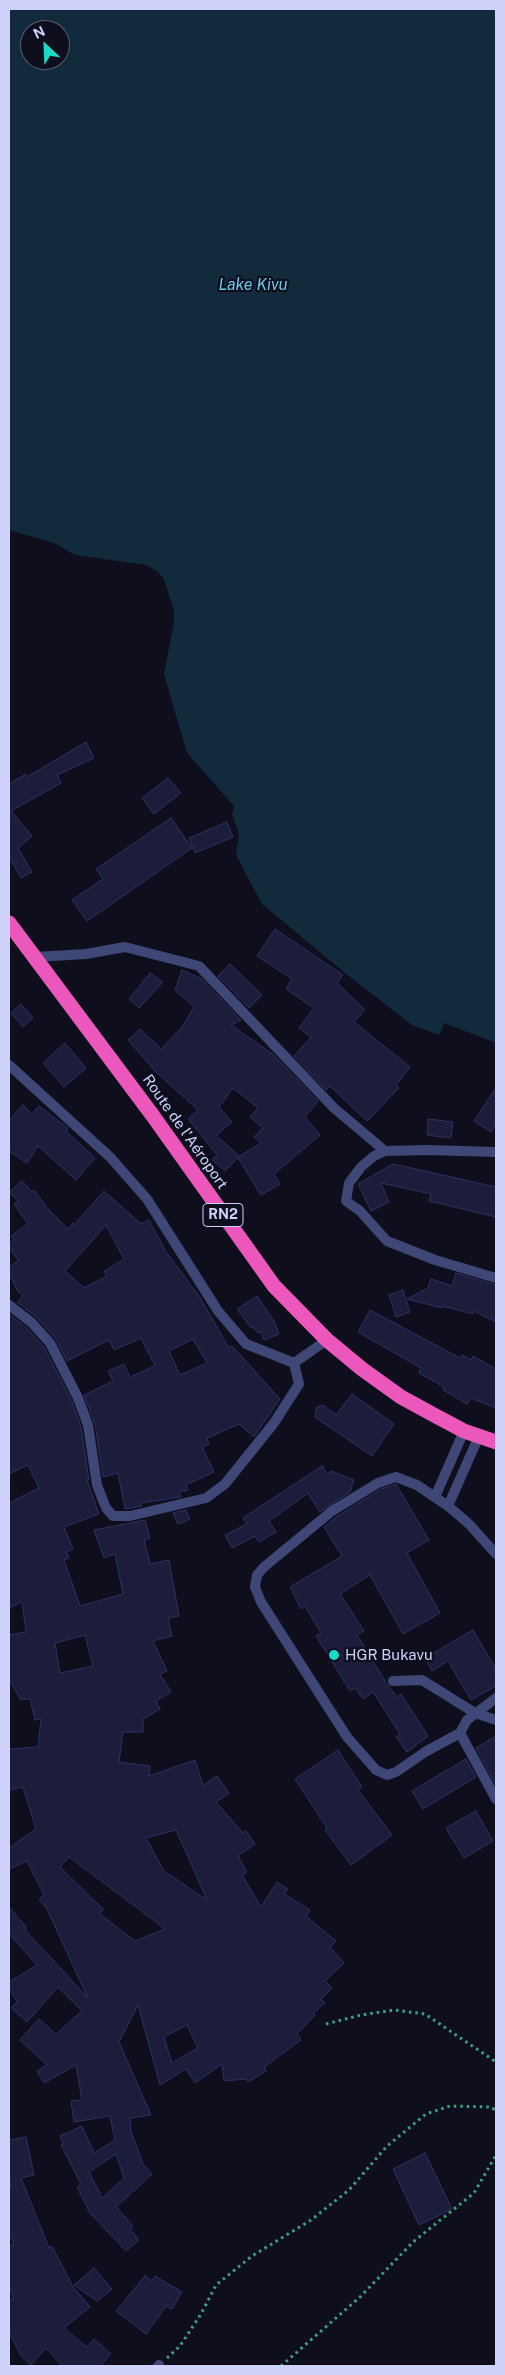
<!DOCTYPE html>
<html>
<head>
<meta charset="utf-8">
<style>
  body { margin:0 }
  #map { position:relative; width:505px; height:2375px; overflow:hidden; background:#0e0e1c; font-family:"Public Sans",sans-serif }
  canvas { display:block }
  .frame { position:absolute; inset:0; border:10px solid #cfd2fa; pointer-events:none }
  .north { position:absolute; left:20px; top:20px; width:50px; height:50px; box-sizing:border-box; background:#0e0e1c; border:1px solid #5b5c75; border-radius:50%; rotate:335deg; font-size:14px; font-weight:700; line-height:20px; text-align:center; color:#cfd2fa }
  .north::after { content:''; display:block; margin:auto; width:18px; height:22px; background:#19dcc8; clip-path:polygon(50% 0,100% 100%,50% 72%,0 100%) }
</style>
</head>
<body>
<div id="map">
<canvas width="505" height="2375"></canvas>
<div class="frame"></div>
<div class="north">N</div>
</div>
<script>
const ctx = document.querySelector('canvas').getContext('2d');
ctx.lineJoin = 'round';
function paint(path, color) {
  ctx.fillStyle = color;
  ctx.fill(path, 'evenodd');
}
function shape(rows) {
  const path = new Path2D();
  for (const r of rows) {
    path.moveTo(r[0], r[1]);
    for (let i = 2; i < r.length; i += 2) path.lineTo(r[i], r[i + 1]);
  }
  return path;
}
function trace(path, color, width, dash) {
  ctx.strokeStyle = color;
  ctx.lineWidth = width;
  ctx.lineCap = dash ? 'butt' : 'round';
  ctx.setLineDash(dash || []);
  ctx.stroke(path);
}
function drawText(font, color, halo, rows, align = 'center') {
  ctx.font = font + ' "Public Sans",sans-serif';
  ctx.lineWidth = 4.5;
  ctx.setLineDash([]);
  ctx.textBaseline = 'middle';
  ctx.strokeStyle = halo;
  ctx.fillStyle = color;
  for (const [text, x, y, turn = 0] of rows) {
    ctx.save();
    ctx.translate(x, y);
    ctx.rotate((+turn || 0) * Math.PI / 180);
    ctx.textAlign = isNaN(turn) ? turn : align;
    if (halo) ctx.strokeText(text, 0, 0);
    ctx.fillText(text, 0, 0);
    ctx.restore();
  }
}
const water = shape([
  [9,9,496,9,496,1056,412,1025,345,973,262,904,236,855,239,834,232,815,234,806,187,753,164,674,174,622,174,611,164,579,157,571,146,565,75,555,54,543,9,530],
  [30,30,60,30,60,60,30,60]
]);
const pier = shape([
  [444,1023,496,1043,496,1056,439,1036]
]);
const building = shape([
  [86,742,94,758,57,775,61,783,11,811,32,836,18,848,32,872,21,878,9,857,9,784,26,774,27,777,86,742],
  [168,778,181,793,154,814,142,798,168,778],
  [171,818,192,848,87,921,72,900,103,879,96,869,171,818],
  [227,822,233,837,195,853,189,838,227,822],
  [275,929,343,975,337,983,365,1010,354,1022,410,1067,396,1085,399,1088,367,1121,330,1086,326,1090,294,1056,311,1037,299,1028,314,1008,286,989,292,979,257,956,275,929],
  [230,964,262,995,249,1008,218,976,230,964],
  [182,970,202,979,241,1020,231,1025,274,1055,318,1101,305,1117,320,1135,274,1174,280,1184,261,1195,238,1158,225,1171,212,1160,217,1155,188,1119,198,1110,156,1072,128,1040,140,1029,161,1049,182,1027,194,1007,175,990,182,970],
  [233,1088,258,1108,250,1117,263,1128,254,1137,261,1143,238,1157,239,1156,216,1135,232,1122,219,1107,233,1088],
  [150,973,163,982,139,1008,129,999,150,973],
  [21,1004,33,1018,23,1027,11,1013,21,1004],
  [65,1043,86,1068,64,1087,43,1063,65,1043],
  [496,1088,496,1124,491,1132,474,1121,496,1088],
  [23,1105,32,1114,39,1106,68,1128,66,1131,95,1158,76,1180,38,1146,27,1163,9,1151,9,1120,23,1105],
  [428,1119,453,1122,451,1138,427,1135,428,1119],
  [393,1164,496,1187,496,1217,429,1201,431,1194,381,1183,389,1202,371,1211,358,1184,393,1164],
  [22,1181,32,1192,34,1190,47,1208,68,1229,73,1223,74,1225,104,1191,141,1224,149,1220,166,1252,199,1296,229,1348,232,1346,280,1399,254,1437,239,1424,207,1438,209,1444,202,1447,214,1472,186,1485,188,1490,179,1492,181,1497,141,1503,142,1506,125,1509,118,1473,103,1477,95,1424,84,1395,113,1381,108,1371,124,1364,130,1377,155,1366,141,1338,114,1350,109,1340,67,1361,55,1338,36,1317,17,1302,23,1296,18,1292,9,1273,9,1267,19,1261,9,1248,9,1244,14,1240,11,1236,28,1224,14,1204,18,1201,9,1192,22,1181],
  [106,1225,124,1259,104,1271,107,1276,84,1288,65,1271,106,1225],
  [193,1339,207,1363,180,1375,169,1351,193,1339],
  [456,1273,496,1285,496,1322,474,1311,473,1314,442,1306,442,1308,407,1299,428,1288,431,1279,452,1286,456,1273],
  [403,1290,410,1312,396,1317,389,1295,403,1290],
  [257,1296,274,1321,279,1334,264,1340,260,1331,258,1333,253,1327,251,1328,237,1309,257,1296],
  [370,1310,460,1358,462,1355,471,1360,473,1356,496,1369,496,1408,471,1398,467,1404,443,1390,444,1387,419,1373,421,1368,358,1332,370,1310],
  [9,1314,26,1327,44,1347,72,1401,81,1427,89,1480,87,1480,99,1514,64,1527,73,1549,66,1552,69,1558,64,1560,80,1606,123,1594,115,1554,104,1558,94,1530,145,1520,150,1538,144,1540,150,1564,169,1560,179,1616,168,1618,172,1636,153,1641,167,1671,160,1674,171,1692,156,1701,160,1709,143,1719,143,1732,123,1732,119,1762,150,1766,149,1776,195,1760,203,1785,217,1776,229,1793,216,1802,243,1833,246,1831,255,1844,239,1855,239,1858,247,1872,242,1875,261,1907,277,1882,288,1889,284,1894,310,1910,306,1916,336,1941,330,1947,344,1963,325,1981,332,1988,321,1999,325,2003,313,2013,315,2015,297,2034,301,2040,264,2067,266,2071,248,2082,246,2079,224,2081,222,2064,195,2083,186,2069,160,2085,138,2005,119,2042,151,2115,130,2118,131,2132,143,2164,152,2174,116,2207,133,2226,130,2229,139,2240,126,2251,90,2213,77,2187,81,2184,61,2145,63,2144,60,2136,82,2126,94,2153,115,2140,110,2116,74,2122,71,2101,82,2100,76,2065,44,2083,37,2071,47,2065,20,2040,39,2019,56,2034,82,2011,58,1987,27,2022,11,2008,17,2002,9,1988,9,1982,37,1965,9,1934,9,1907,27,1928,25,1930,88,1998,47,1909,39,1899,44,1895,27,1861,9,1869,9,1848,36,1829,23,1787,9,1790,9,1749,38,1747,41,1719,35,1720,30,1699,21,1700,9,1680,9,1635,26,1632,22,1602,9,1608,9,1503,39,1488,28,1465,9,1474,9,1314],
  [85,1635,93,1666,60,1673,55,1643,85,1635],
  [176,1830,181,1841,207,1900,164,1871,146,1838,176,1830],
  [69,1857,152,1919,165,1929,135,1941,100,1914,103,1909,60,1867,69,1857],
  [187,2025,198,2048,172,2063,164,2037,187,2025],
  [116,2154,124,2178,102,2198,89,2172,116,2154],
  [352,1394,394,1424,372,1456,315,1417,316,1408,323,1405,336,1415,352,1394],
  [322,1466,327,1474,331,1471,354,1480,350,1492,320,1512,308,1493,269,1521,276,1532,259,1542,255,1536,232,1548,225,1535,247,1524,243,1518,322,1466],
  [396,1484,429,1540,407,1553,440,1613,403,1634,370,1575,340,1594,364,1631,357,1635,387,1684,397,1697,401,1694,428,1736,407,1752,396,1737,400,1734,373,1692,363,1699,355,1688,350,1691,316,1636,321,1633,305,1606,301,1609,290,1587,342,1556,324,1527,336,1517,381,1489,396,1484],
  [186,1510,190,1519,178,1524,173,1513,186,1510],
  [473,1630,496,1669,496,1686,471,1700,448,1661,432,1671,425,1658,473,1630],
  [496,1736,496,1785,476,1748,496,1736],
  [338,1750,362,1787,358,1790,392,1835,351,1865,325,1830,327,1828,295,1779,338,1750],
  [466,1759,476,1777,423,1809,412,1791,466,1759],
  [476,1811,493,1841,464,1858,446,1828,476,1811],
  [26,2137,34,2175,21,2178,49,2248,52,2246,73,2287,90,2307,64,2328,87,2347,94,2339,111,2354,100,2366,62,2366,46,2348,31,2365,22,2357,9,2333,9,2300,14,2298,9,2287,9,2247,14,2244,9,2232,9,2188,11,2187,9,2180,9,2140,26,2137],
  [425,2153,452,2209,419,2225,393,2169,425,2153],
  [94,2268,112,2289,97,2301,74,2285,94,2268],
  [145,2276,152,2281,155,2276,182,2292,172,2309,166,2306,146,2334,116,2311,145,2276]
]);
const path = shape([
  [326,2024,361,2015,394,2010,425,2014,496,2062],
  [167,2358,180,2346,201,2314,216,2285,252,2256,311,2220,349,2190,387,2146,426,2114,450,2106,489,2107,496,2110],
  [281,2366,360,2297,413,2242,474,2193,496,2155]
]);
const lane = shape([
  [35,957,86,954,125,947,199,966,334,1108,385,1151],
  [435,1497,464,1431],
  [448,1506,479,1436],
  [496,1698,467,1720,460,1733,496,1799],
  [460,1733,425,1752,396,1772,387,1775,376,1770,347,1737,261,1602,255,1587,257,1575,264,1567,332,1511,378,1483,396,1477,417,1485,448,1506,469,1524,496,1554]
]);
const street = shape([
  [9,1065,110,1157,147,1199,218,1311,246,1344,294,1363,327,1340],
  [496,1152,427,1150,385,1151,374,1156,361,1167,349,1183,346,1201,360,1211,387,1241,435,1260,496,1278],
  [9,1305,31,1322,50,1343,78,1398,88,1425,97,1485,106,1508,113,1516,130,1516,206,1498,225,1484,274,1423,299,1384,294,1363],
  [393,1681,422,1680,475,1713,496,1720],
  [158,2366,159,2365]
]);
const highway = shape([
  [9,923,153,1116,274,1286,327,1340,362,1369,401,1397,434,1415,464,1431,496,1442]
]);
const markers = [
  [334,1655,6,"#19dcc8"]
];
const shields = [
  [223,1215,40]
];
const shieldNames = [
  ["RN2",223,1215]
];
const streetNames = [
  ["Route de l'Aéroport",185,1132,55]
];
const poiNames = [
  ["HGR Bukavu",345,1655]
];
const waterNames = [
  ["Lake Kivu",253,285]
];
paint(water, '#122b3c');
paint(pier, '#0e0e1c');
paint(building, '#1c1c3b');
trace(building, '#303165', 1);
trace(path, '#3aa287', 3, [2.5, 4]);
trace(lane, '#3e4776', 10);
trace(street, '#3e4776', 10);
trace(highway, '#ec57bc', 15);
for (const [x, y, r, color] of markers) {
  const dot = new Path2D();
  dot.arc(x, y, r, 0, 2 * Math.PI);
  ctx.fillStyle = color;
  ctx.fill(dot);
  trace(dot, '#0e0e1c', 2);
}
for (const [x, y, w] of shields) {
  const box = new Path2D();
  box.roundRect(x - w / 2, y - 11.5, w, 23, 4);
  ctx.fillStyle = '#0e0e1c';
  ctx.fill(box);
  trace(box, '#cfd2fa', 1);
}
drawText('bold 14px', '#cfd2fa', null, shieldNames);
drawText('15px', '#cfd2fa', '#0e0e1c', streetNames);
drawText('15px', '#cfd2fa', '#0e0e1c', poiNames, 'left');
drawText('italic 16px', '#68cbee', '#0e0e1c', waterNames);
</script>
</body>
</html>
